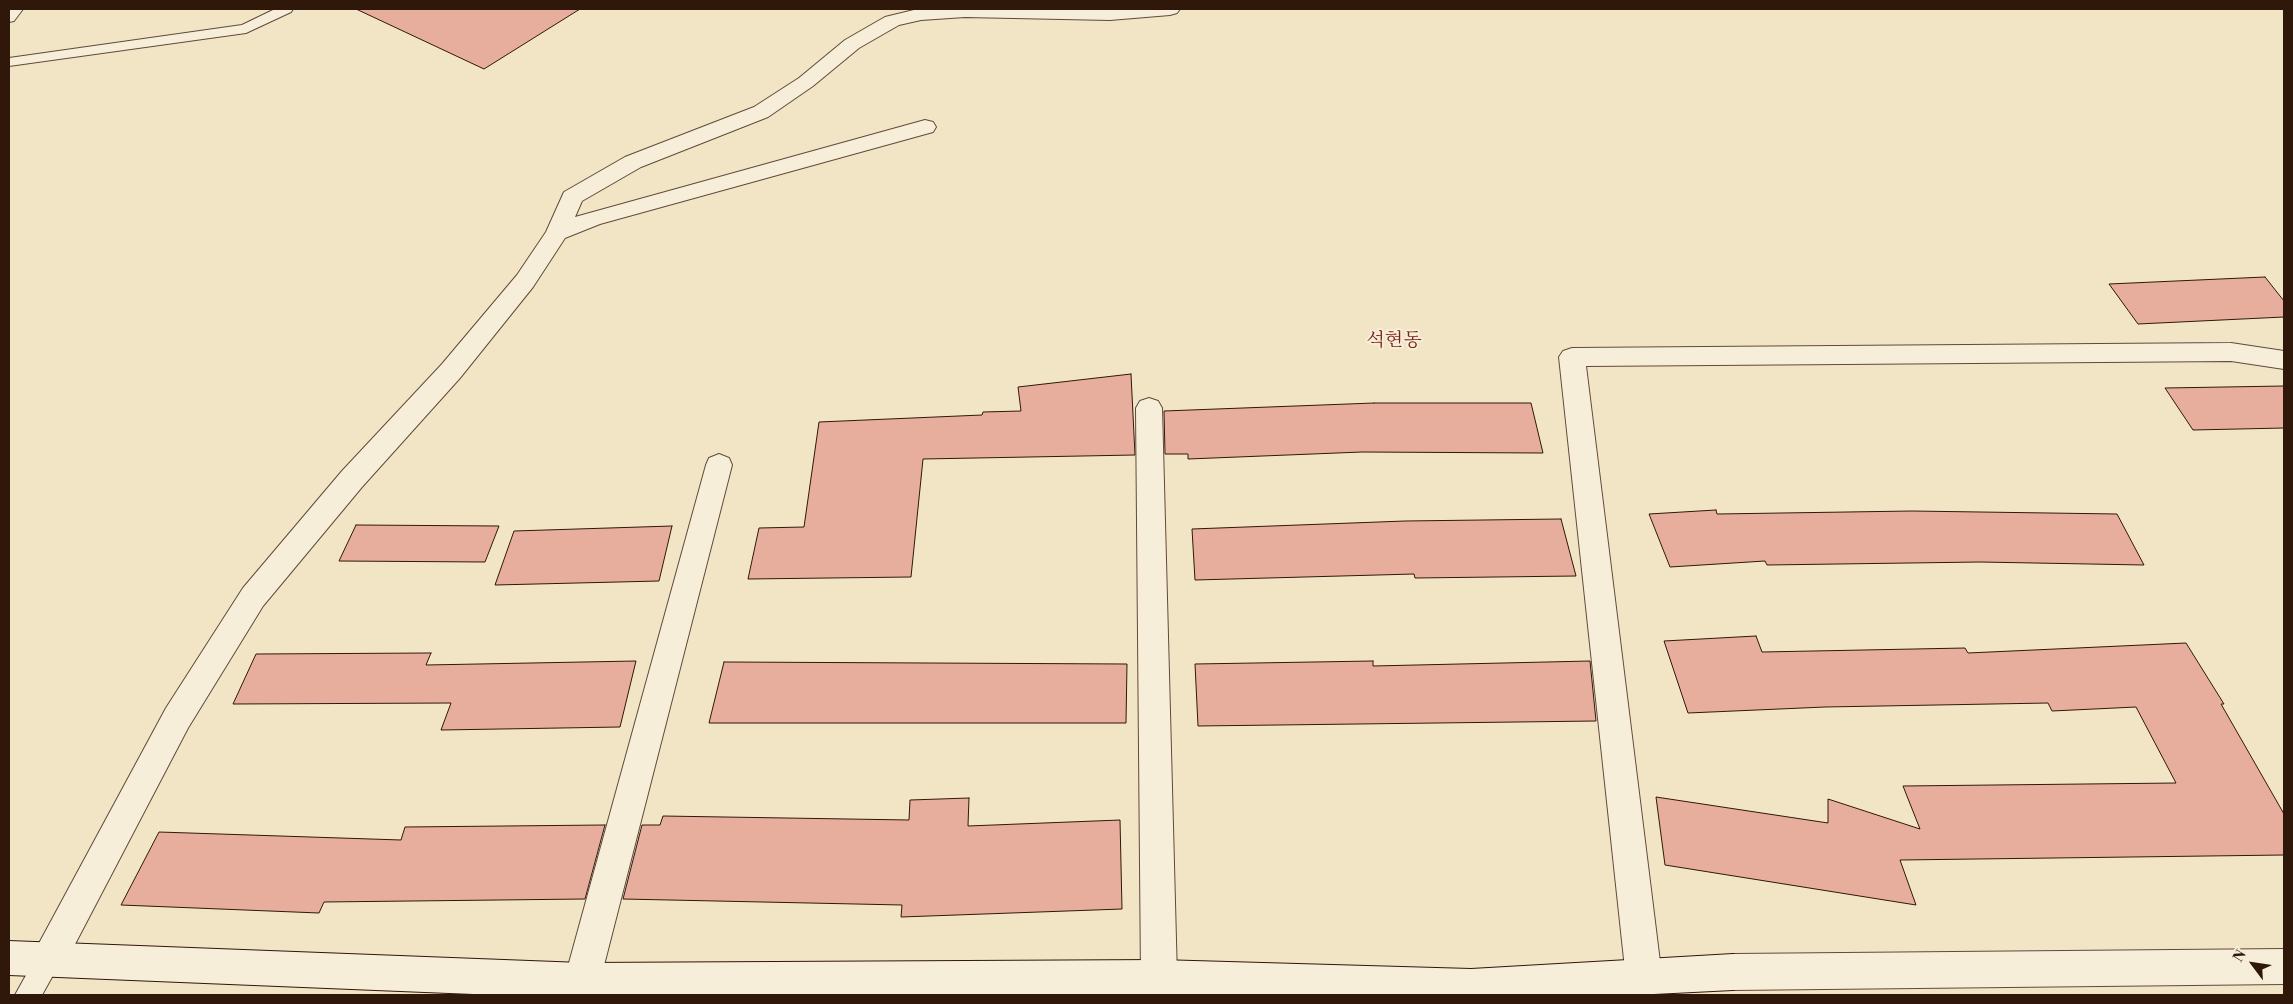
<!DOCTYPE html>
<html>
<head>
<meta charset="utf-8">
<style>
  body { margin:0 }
  #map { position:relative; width:2293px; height:1004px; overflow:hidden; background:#f2e5c5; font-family:"Libre Bodoni",serif }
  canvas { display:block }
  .frame { position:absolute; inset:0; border:10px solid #2f170a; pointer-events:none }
  .north { position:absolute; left:2228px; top:939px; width:50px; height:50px; -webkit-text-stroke:4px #f7eed9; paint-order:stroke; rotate:301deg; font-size:14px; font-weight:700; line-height:20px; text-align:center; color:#2f170a }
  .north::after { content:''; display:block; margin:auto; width:18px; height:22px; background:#2f170a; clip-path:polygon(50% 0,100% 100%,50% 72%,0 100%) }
</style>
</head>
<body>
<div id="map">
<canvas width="2293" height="1004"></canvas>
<div class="frame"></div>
<div class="north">N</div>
</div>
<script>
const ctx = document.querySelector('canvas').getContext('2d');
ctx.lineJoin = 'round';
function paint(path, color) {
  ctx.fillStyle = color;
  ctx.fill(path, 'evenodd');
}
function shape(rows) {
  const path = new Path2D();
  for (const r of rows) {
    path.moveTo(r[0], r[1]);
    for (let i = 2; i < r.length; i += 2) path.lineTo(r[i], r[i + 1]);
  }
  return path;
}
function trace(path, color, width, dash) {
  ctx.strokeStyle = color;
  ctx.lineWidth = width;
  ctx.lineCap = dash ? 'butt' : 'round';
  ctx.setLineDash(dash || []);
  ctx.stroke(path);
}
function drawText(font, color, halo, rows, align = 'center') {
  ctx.font = font + ' "Libre Bodoni","Noto Serif KR",serif';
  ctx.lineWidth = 4;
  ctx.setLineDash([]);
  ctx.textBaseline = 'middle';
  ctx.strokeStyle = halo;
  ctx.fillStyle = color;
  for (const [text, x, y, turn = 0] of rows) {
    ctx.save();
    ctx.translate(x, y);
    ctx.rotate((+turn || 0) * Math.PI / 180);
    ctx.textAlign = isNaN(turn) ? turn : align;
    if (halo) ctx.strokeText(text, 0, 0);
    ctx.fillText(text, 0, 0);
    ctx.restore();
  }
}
const building = shape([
  [356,9,580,9,484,69,356,9],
  [2265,277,2284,301,2284,317,2138,324,2109,284,2265,277],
  [1131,374,1135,455,923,459,911,577,748,579,759,528,804,527,819,422,982,415,983,412,1021,411,1018,387,1131,374],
  [2284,386,2284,428,2193,430,2165,388,2284,386],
  [1374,403,1531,403,1543,453,1362,452,1188,459,1188,454,1165,454,1164,411,1374,403],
  [1716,510,1717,514,1912,511,2117,514,2144,565,1980,562,1767,565,1765,561,1670,567,1649,514,1716,510],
  [1561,519,1576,576,1415,578,1414,574,1195,580,1192,529,1405,521,1561,519],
  [356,525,499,526,485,562,339,561,356,525],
  [672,526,659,581,495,585,514,531,672,526],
  [1756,636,1762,652,1965,648,1968,653,2186,643,2224,704,2221,704,2284,814,2284,855,1900,860,1916,905,1665,865,1656,797,1828,823,1828,799,1920,829,1903,786,2176,783,2136,707,2052,711,2048,703,1825,707,1688,713,1664,641,1756,636],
  [431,653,426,665,636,661,620,727,441,730,451,703,233,704,256,654,431,653],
  [1373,661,1373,666,1590,661,1596,721,1198,726,1195,664,1373,661],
  [724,662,1127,664,1126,723,709,723,724,662],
  [969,798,968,826,1120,820,1122,909,901,917,902,905,623,899,642,825,660,825,663,816,909,820,910,800,969,798],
  [605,825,585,899,324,902,319,913,121,905,159,832,401,840,405,827,605,825]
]);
const lane = shape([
  [9,9,23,9,14,21,9,22,9,9],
  [275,9,293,9,291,12,246,33,9,66,9,58,242,25,275,9],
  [49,946,58,950,62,959,42,995,15,995,40,950,49,946]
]);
const street = shape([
  [918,9,1180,9,1177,13,1170,15,1110,20,965,17,921,20,899,25,859,48,813,86,768,117,641,167,582,201,575,217,925,120,933,122,936,127,933,132,600,224,565,238,533,287,460,378,362,487,263,606,188,728,61,971,49,976,37,971,32,959,37,947,166,708,243,588,342,471,442,364,517,275,546,232,564,192,625,157,754,107,799,78,845,40,885,17,918,9],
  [2231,343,2284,351,2284,369,2231,361,1586,366,1662,978,1656,990,1645,995,1632,990,1626,978,1559,357,1563,351,1572,348,2231,343],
  [1149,398,1158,401,1162,408,1177,978,1171,990,1160,995,1147,990,1141,978,1136,408,1140,401,1149,398],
  [719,454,729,458,732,465,600,981,594,993,574,995,570,993,564,981,706,465,709,458,719,454],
  [2284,949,2284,984,1733,990,1721,984,1715,972,1721,960,1733,954,2284,949]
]);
const secondary = shape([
  [9,941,582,963,1159,960,1471,969,1733,954,1745,960,1751,972,1745,984,1733,990,1634,995,498,995,9,975,9,941]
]);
const quarterNames = [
  ["석현동",1394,341]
];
paint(building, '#e7ae9d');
trace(building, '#2f170a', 1);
trace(lane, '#604a39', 2);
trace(street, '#604a39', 2);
trace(secondary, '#2f170a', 2);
paint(lane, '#f7eed9');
paint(street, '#f7eed9');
paint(secondary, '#f7eed9');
drawText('19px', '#7a1f14', '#f7eed9', quarterNames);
</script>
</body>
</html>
